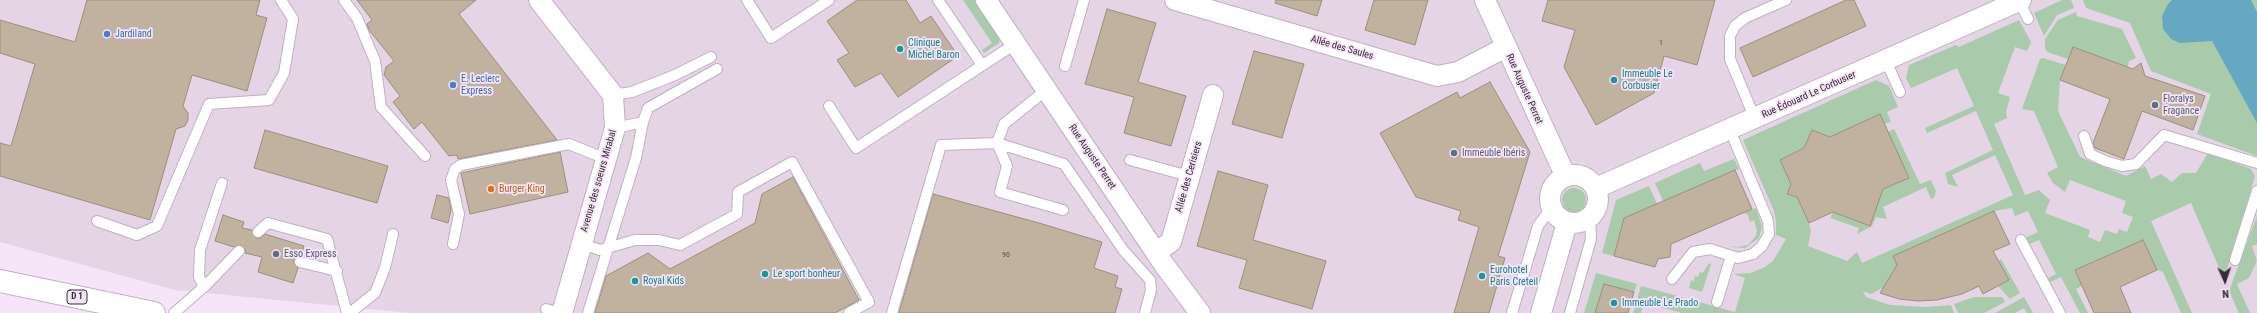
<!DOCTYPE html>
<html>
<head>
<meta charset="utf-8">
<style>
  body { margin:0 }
  #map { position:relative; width:2257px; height:313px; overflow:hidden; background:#f6e4f8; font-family:"Roboto Condensed",sans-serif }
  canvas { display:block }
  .north { position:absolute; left:2205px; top:261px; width:40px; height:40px; -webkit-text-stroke:3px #f6e4f8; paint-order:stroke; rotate:177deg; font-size:11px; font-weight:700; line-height:16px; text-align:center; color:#342d35 }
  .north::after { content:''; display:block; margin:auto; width:14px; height:18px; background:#342d35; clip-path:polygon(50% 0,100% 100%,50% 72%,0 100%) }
</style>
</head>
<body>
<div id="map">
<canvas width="2257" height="313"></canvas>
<div class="north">N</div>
</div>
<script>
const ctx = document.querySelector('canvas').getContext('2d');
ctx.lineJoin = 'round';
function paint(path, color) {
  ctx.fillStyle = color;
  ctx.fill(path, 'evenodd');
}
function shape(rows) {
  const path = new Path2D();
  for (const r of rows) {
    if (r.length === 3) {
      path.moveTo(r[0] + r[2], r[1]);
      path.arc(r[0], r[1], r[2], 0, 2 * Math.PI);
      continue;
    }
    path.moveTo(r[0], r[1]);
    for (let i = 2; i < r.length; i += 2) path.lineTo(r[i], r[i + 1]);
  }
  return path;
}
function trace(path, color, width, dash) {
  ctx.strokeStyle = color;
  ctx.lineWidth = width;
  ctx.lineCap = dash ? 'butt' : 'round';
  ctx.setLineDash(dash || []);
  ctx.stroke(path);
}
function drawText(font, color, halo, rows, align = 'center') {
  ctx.font = font + ' "Roboto Condensed",sans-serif';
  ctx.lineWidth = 3.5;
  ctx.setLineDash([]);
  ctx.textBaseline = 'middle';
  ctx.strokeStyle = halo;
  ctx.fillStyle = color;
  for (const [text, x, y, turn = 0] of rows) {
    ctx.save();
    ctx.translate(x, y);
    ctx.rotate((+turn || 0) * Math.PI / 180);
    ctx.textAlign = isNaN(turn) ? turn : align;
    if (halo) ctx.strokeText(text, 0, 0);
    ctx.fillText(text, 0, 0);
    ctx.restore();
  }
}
const commercial = shape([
  [0,0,2257,0,2257,313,410,313,175,290,0,242]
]);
const green = shape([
  [963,0,975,0,1000,37,999,43,984,53,982,50,992,43],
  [2062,0,2071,0,2074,8,2057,15,2044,36,2034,13],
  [2083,0,2257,0,2257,156,2197,134,2211,94,2151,71,2130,23,2086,8],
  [2076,12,2077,16,2122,29,2136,58,2129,61,2127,69,2073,47,2068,59,2047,52,2045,48,2045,39,2058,20],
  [2019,20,2031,42,2027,51,2015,47,1998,93,2010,97,2006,112,2007,118,1994,124,2025,195,2039,190,2050,200,2045,213,2090,230,2088,237,2100,242,2105,230,2117,234,2119,229,2127,232,2133,217,2122,213,2126,201,2070,180,2065,192,2053,183,2047,173,2058,167,2034,111,2022,109,2040,59,2043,58,2066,65,2060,80,2058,111,2080,157,2126,176,2145,166,2151,179,2161,174,2172,182,2182,173,2196,173,2208,153,2251,169,2255,176,2224,279,2191,203,2151,221,2192,313,2181,313,2163,272,2157,270,2143,240,2075,270,2082,286,2076,289,2088,313,2080,313,2061,277,2048,283,2046,279,2056,274,2039,240,2027,245,2025,238,2038,232,2028,211,2015,216,2012,208,1994,211,1893,256,1897,265,1884,287,1871,294,1863,291,1866,297,1890,305,1926,307,1951,305,1954,313,1682,313,1644,303,1641,313,1633,313,1641,286,1735,312,1745,278,1733,274,1751,273,1765,267,1773,261,1786,239,1776,235,1776,220,1774,211,1743,140,1876,80,1889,86,1898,107,1887,112,1891,122,1884,124,1880,114,1830,137,1812,130,1804,148,1780,160,1791,184,1787,194,1797,197,1809,223,1811,231,1808,246,1847,261,1857,252,1862,263,2013,195,1995,155,1952,175,1958,187,1948,184,1945,173,1993,150,1976,111,1927,133,1925,128,1974,106,1957,68,1911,88,1906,78,1909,65,1956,45,1959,47],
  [1894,129,1920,184,1931,180,1936,191,1934,198,1931,199,1926,187,1883,207,1887,219,1876,217,1872,226,1857,234,1859,228,1830,218,1833,212,1869,226,1883,189,1888,132],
  [1734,159,1739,169,1663,201,1655,183,1700,163,1704,171],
  [1649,186,1657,204,1624,218,1614,256,1602,253,1616,200],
  [1574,200,12],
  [1756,208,1762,226,1759,238,1745,248,1732,247,1733,246,1738,247,1748,245,1756,236,1757,230,1754,220,1750,222,1748,215,1744,213],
  [2257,216,2257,244,2252,246,2257,261,2249,278,2237,284,2250,313,2239,313,2229,291],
  [2001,259,2020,293,2010,299,1998,286,2009,280,1999,261],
  [1709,263,1711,264,1702,292,1689,288,1691,280,1694,281,1695,276,1698,277,1700,272,1703,273],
  [1596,273,1637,284,1634,292,1604,284,1595,313,1584,313],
  [1974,297,2002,297,2005,302,1984,313,1958,313,1954,304],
  [2024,297,2033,313,2027,313,2024,308,2015,313,1995,313]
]);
const water = shape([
  [2172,0,2251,0,2257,12,2257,123,2212,41,2180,43,2171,39,2163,29,2162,16,2168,4]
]);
const building = shape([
  [87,0,260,0,256,15,267,18,247,91,192,75,183,106,188,113,188,120,185,126,176,129,150,220,0,176,0,143,11,146,35,64,0,53,0,20,75,42,87,0],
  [357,0,476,0,459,14,557,140,458,159,457,155,449,156,422,122,414,129,393,102,400,96,384,75,386,67,394,61,369,30,367,24,372,20,357,0],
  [857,0,906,0,920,23,931,16,958,56,898,97,881,73,855,87,837,60,849,53,827,21,857,0],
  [1276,0,1322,0,1317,16,1275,3,1276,0],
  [1374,0,1428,0,1415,45,1365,30,1374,0],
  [1548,0,1715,0,1697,65,1664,56,1654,93,1596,125,1564,67,1575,30,1542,21,1548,0],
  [1846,0,1854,0,1866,26,1753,77,1740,48,1846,0],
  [1107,9,1156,23,1138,82,1186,96,1171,146,1124,133,1134,97,1085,84,1107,9],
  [2073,47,2133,69,2141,63,2145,76,2205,96,2193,130,2142,111,2124,159,2095,148,2093,143,2110,99,2060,80,2073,47],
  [1254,51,1304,64,1282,138,1232,124,1254,51],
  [1490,82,1530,152,1498,256,1505,258,1489,313,1454,313,1479,227,1458,220,1461,211,1416,197,1380,133,1457,92,1460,98,1490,82],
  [1880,114,1909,178,1883,189,1870,226,1833,212,1809,223,1797,197,1787,194,1791,184,1780,160,1804,148,1812,130,1830,137,1880,114],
  [265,130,388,166,377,203,254,168,265,130],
  [560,152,568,192,470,214,461,173,560,152],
  [1735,170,1752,209,1671,244,1670,257,1658,259,1655,267,1614,256,1624,218,1735,170],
  [1218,171,1268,185,1253,240,1326,261,1312,309,1239,288,1247,260,1197,246,1218,171],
  [793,177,859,300,835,313,595,313,606,276,648,253,670,269,755,223,762,194,793,177],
  [933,194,1039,223,1102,242,1094,268,1118,276,1115,287,1122,289,1115,313,899,313,933,194],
  [437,195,449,198,451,210,448,223,431,218,437,195],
  [1994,211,2010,244,1993,251,2009,280,1983,294,1979,286,1962,294,1937,300,1918,301,1899,299,1880,293,1897,265,1893,256,1994,211],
  [223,215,244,222,242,228,252,230,256,238,260,238,265,234,304,246,301,256,294,260,294,264,298,268,293,283,258,272,262,257,245,253,245,249,241,245,234,247,215,241,223,215],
  [2143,240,2157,270,2120,287,2131,313,2094,313,2075,270,2143,240],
  [1604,284,1634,292,1628,313,1595,313,1604,284]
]);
const lane = shape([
  [344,0,357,18,375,61,381,107,425,156],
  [747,0,771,38,829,0],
  [938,0,982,65],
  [2019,0,2028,19],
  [1886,61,1900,92],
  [1065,66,1084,0],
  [613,95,632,92,675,75,711,57],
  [829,106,856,148,1015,44],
  [1755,119,1730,59,1730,36,1735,26,1745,18,1786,0],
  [615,128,643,122,648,108,717,69],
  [2084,136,2090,154,2105,161,2122,166,2136,164,2164,135,2257,163],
  [1130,160,1189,176],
  [1063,210,1000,192,1007,166,997,143,1064,164,1124,251,1150,280,1151,290,1145,313],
  [97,221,137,235,157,226,209,104,269,100,284,73,293,19,281,0],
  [258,232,268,223,327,239,347,313],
  [2021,240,2060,313],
  [453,244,459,214,451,180,455,169,461,165,569,144,606,159],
  [582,244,600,250,635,240,659,240,680,245,737,214,738,192,792,162,869,302,849,313],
  [2235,260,2257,191],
  [300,262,337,271],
  [1672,279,1693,252,1710,249,1738,258,1753,254,1762,246,1769,234,1768,221,1730,130],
  [204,287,199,277,200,250,222,183],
  [1717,302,1731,256],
  [546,309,562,313],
  [174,313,204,287,239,251],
  [350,313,375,293,385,268,393,234],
  [588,313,636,158,643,122],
  [892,313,941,145,997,143,1004,124,1046,90],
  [1512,313,1538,226,1551,208],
  [1570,313,1591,239,1590,218]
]);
const street = shape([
  [539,0,613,95,615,128,562,313],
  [986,0,1165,266,1200,313],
  [1175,0,1437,76,1458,72,1506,47],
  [1485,0,1566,177],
  [1574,199,24],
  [1596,188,2021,0],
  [1156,252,1171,242,1213,95],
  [1541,313,1567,223]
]);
const primary = shape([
  [0,281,154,313]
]);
const markers = [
  [107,34,4,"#3f7fe0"],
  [900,49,4,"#0f9aa8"],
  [1614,80,4,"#0f9aa8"],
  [453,85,4,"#3f7fe0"],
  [2155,105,4,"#5c6f8a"],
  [1454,153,4,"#5c6f8a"],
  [491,189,4,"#e8710a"],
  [276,254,4,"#5c6f8a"],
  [765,274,4,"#0f9aa8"],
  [1482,276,4,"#0f9aa8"],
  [635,281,4,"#0f9aa8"],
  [1614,303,4,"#0f9aa8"]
];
const numberNames = [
  ["1",1661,43],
  ["90",1006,255]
];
const shields = [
  [77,297,20]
];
const shieldNames = [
  ["D 1",77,297]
];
const shopNames = [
  ["Jardiland",115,34],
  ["E. Leclerc",461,79],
  ["Express",461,91]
];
const cultureNames = [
  ["Clinique",908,43],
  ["Michel Baron",908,55],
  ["Immeuble Le",1622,74],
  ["Corbusier",1622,86],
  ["Eurohotel",1490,270],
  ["Paris Creteil",1490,282],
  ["Le sport bonheur",773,274],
  ["Royal Kids",643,281],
  ["Immeuble Le Prado",1622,303]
];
const streetNames = [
  ["Allée des Saules",1342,48,16],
  ["Rue Auguste Perret",1524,89,66],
  ["Rue Édouard Le Corbusier",1809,95,-24],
  ["Rue Auguste Perret",1092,157,56],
  ["Allée des Cerisiers",1189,177,-74],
  ["Avenue des soeurs Mirabal",599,181,-74]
];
const serviceNames = [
  ["Floralys",2163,99],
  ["Fragance",2163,111],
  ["Immeuble Ibéris",1462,153],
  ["Esso Express",284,254]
];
const foodNames = [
  ["Burger King",499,189]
];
paint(commercial, '#e4d4e6');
paint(green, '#a9cbab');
paint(water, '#66a7c2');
paint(building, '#c0b29e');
trace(building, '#9c8f7c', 1);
trace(lane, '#c1b0c3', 12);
trace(street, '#c1b0c3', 22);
trace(primary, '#c1b0c3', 24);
trace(lane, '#fff', 10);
trace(street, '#fff', 20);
trace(primary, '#fff', 22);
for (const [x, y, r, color] of markers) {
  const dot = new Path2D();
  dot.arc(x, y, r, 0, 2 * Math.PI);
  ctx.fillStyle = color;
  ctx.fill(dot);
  trace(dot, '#f6e4f8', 1.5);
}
drawText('8px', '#574e4f', null, numberNames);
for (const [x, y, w] of shields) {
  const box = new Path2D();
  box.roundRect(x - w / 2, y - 7, w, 14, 3);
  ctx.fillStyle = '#f6e4f8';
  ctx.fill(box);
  trace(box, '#342d35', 1);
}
drawText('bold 9px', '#342d35', null, shieldNames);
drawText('10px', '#366cbe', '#f6e4f8', shopNames, 'left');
drawText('10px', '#0d838f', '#f6e4f8', cultureNames, 'left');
drawText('10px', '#342d35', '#f6e4f8', streetNames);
drawText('10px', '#4e5e75', '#f6e4f8', serviceNames, 'left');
drawText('10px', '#c56008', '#f6e4f8', foodNames, 'left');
</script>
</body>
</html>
